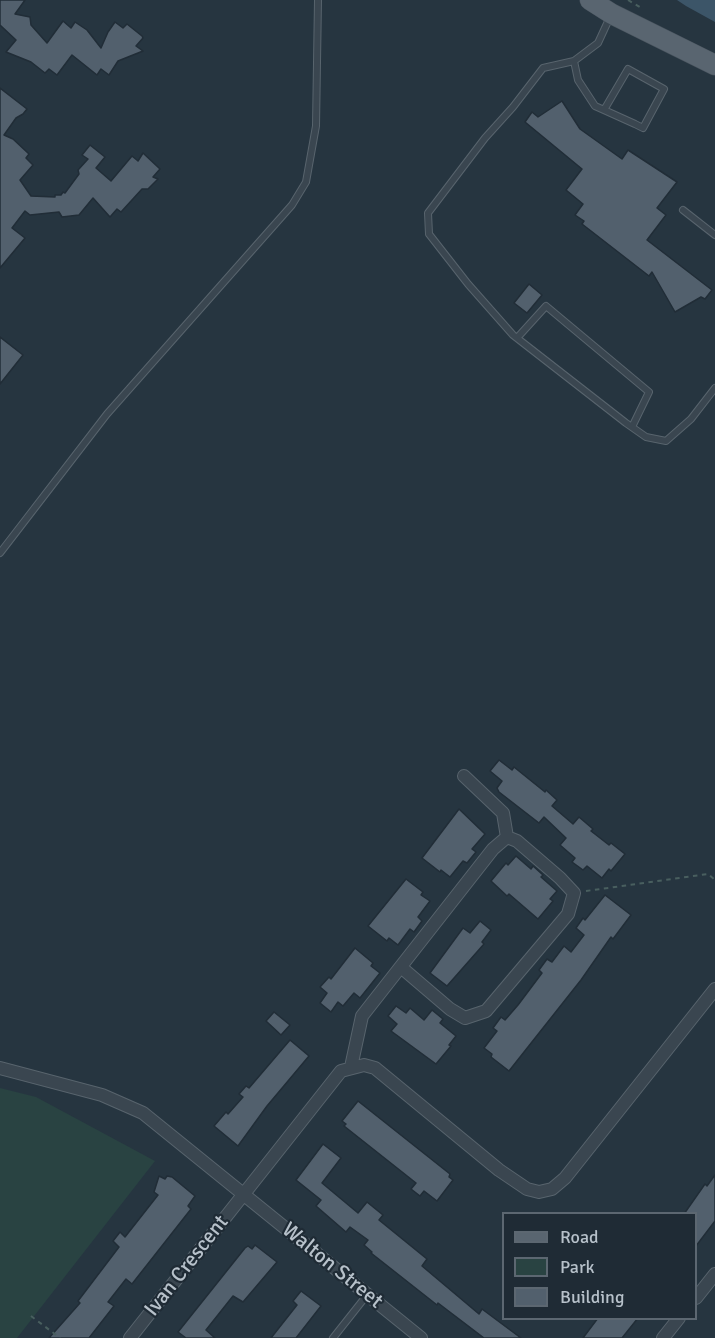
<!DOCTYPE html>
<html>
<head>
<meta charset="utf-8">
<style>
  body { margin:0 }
  #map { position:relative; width:715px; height:1338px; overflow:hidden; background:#263540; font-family:Signika,sans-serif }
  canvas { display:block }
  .legend { position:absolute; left:502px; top:1212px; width:195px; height:108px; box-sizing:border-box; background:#1f2b35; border:2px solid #5c6771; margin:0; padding:8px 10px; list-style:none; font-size:18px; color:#b7c1ca }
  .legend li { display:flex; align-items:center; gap:12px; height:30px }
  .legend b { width:30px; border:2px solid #5c6771 }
</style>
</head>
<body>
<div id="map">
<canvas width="715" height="1338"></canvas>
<ul class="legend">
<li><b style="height:8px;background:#596570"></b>Road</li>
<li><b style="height:16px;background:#294342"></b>Park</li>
<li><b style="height:16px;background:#52606d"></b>Building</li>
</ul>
</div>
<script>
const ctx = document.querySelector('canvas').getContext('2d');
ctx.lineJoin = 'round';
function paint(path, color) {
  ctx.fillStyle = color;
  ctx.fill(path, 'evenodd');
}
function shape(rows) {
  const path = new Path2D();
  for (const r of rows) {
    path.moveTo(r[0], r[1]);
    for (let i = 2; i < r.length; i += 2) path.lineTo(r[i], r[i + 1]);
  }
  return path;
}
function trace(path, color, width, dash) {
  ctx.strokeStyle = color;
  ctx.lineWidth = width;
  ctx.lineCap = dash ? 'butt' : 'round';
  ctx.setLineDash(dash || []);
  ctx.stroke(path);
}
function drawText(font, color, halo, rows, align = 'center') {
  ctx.font = font + ' Signika,sans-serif';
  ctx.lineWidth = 4.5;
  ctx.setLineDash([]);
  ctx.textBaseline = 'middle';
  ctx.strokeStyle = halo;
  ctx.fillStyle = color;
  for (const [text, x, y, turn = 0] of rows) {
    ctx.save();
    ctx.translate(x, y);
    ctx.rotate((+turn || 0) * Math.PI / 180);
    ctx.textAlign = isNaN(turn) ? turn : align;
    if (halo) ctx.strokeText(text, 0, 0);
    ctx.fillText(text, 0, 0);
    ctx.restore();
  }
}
const green = shape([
  [0,1088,36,1097,155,1161,17,1338,0,1338]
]);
const water = shape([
  [677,0,715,0,715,22,686,6]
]);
const building = shape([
  [0,0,25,0,15,14,30,17,31,25,47,43,63,21,71,28,75,22,87,30,101,48,108,32,115,22,123,28,127,24,142,36,143,38,136,46,143,51,118,61,109,75,101,69,97,75,72,55,57,75,49,69,45,73,31,62,6,52,16,40,0,25,0,0],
  [0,88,27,109,23,114,16,118,4,135,13,139,29,154,26,158,33,165,20,180,31,196,55,197,55,195,61,195,63,192,65,193,79,174,78,170,88,159,82,155,90,145,105,157,96,168,111,181,132,156,138,161,143,153,160,169,153,177,158,179,148,189,142,189,121,212,117,209,110,217,93,198,79,215,62,217,59,212,30,215,25,211,12,228,25,238,0,268,0,88],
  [562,101,580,129,622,159,628,150,677,182,657,208,666,215,647,240,712,290,705,299,701,297,675,312,652,272,649,276,582,224,584,221,575,215,583,204,566,190,582,169,525,122,532,112,538,117,562,101],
  [529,284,542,295,527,313,514,303,529,284],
  [0,337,23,355,0,384,0,337],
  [499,760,512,770,514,767,545,792,546,790,557,800,552,806,573,824,579,817,593,829,591,831,609,845,611,843,625,854,611,871,609,869,602,878,587,866,583,870,572,862,575,858,560,845,566,838,544,817,539,823,499,792,497,788,502,781,490,771,499,760],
  [459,809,485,834,472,849,476,852,467,863,463,861,450,877,441,870,440,872,422,858,459,809],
  [516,856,531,869,533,866,543,875,541,877,557,891,550,899,553,901,538,919,509,894,507,896,491,881,506,863,508,865,516,856],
  [406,879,423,892,421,895,430,901,418,917,422,921,414,932,410,929,398,945,389,938,387,941,368,926,406,879],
  [605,895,631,915,613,939,611,937,581,980,509,1071,491,1057,492,1054,484,1048,497,1031,493,1028,501,1017,505,1020,518,1005,542,973,539,970,547,959,552,962,564,946,571,952,584,935,576,928,583,918,585,920,605,895],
  [480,921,491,930,482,942,484,944,447,986,430,973,463,928,470,933,480,921],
  [355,948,373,963,371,966,380,973,360,998,354,993,343,1006,338,1002,331,1012,320,1003,327,993,320,987,329,977,331,979,355,948],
  [396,1006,406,1013,410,1008,424,1020,432,1010,443,1019,440,1023,456,1036,449,1045,451,1046,436,1064,391,1031,397,1024,388,1016,396,1006],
  [274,1012,290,1025,281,1035,266,1021,274,1012],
  [290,1040,309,1056,267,1106,238,1146,214,1126,226,1112,228,1114,243,1097,239,1094,246,1086,249,1088,290,1040],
  [358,1101,450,1174,449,1177,453,1180,437,1201,424,1191,420,1196,411,1189,416,1183,344,1126,346,1124,342,1121,358,1101],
  [323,1144,341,1158,322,1183,358,1213,367,1202,383,1215,379,1220,427,1259,422,1266,479,1314,482,1309,521,1338,484,1338,438,1303,437,1305,371,1253,372,1252,364,1245,368,1240,350,1227,346,1232,316,1206,321,1200,296,1180,323,1144],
  [715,1175,715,1221,696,1246,696,1214,684,1214,705,1184,707,1186,715,1175],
  [159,1176,165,1179,167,1176,172,1177,195,1196,188,1206,191,1209,132,1284,126,1279,108,1302,114,1306,89,1338,49,1338,80,1303,78,1301,119,1247,113,1241,120,1232,125,1237,158,1195,154,1192,159,1176],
  [255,1245,277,1262,243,1302,233,1296,206,1330,215,1338,186,1338,178,1332,245,1248,248,1246,252,1249,255,1245],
  [301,1291,321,1306,296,1338,271,1338,297,1305,293,1301,301,1291],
  [598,1318,638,1318,622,1338,583,1338,598,1318]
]);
const path = shape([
  [628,0,643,9],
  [586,891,708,874,715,880],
  [31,1316,60,1338]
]);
const lane = shape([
  [574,61,543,68,513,107,485,138,428,213,429,234,468,284,513,335,626,423,646,437,666,441,691,419,715,388],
  [604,110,628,69,664,89,643,128,635,124,604,110,595,106,578,80,574,61,598,43,610,17],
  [683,210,715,235],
  [517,338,546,306,649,392,632,427],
  [0,553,107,414,292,205,306,182,316,126,318,0],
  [333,1338,367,1295]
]);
const street = shape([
  [464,776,503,813,507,837],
  [351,1067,362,1016,493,849,507,837,517,841,560,878,574,893,568,914,486,1011,465,1018,450,1009,402,968],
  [0,1068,102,1095,143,1113,421,1338],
  [696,1298,715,1274],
  [130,1338,341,1071,364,1065,375,1068,499,1170,527,1189,539,1192,552,1189,565,1178,715,989],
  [663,1338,679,1318]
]);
const primary = shape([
  [590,0,612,14,715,65]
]);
const streetNames = [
  ["Ivan Crescent",187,1266,-52],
  ["Walton Street",332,1266,39]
];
paint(green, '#294342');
paint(water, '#3c5568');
paint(building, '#52606d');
trace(building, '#212d37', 1.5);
trace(lane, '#58646d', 8);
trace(street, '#58646d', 14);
trace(primary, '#47525c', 21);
trace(path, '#495f5f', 2, [4.5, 4.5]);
trace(lane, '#3a4650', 6);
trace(street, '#3a4650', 12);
trace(primary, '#596570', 20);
drawText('21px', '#b7c1ca', '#1f2b35', streetNames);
</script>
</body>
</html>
